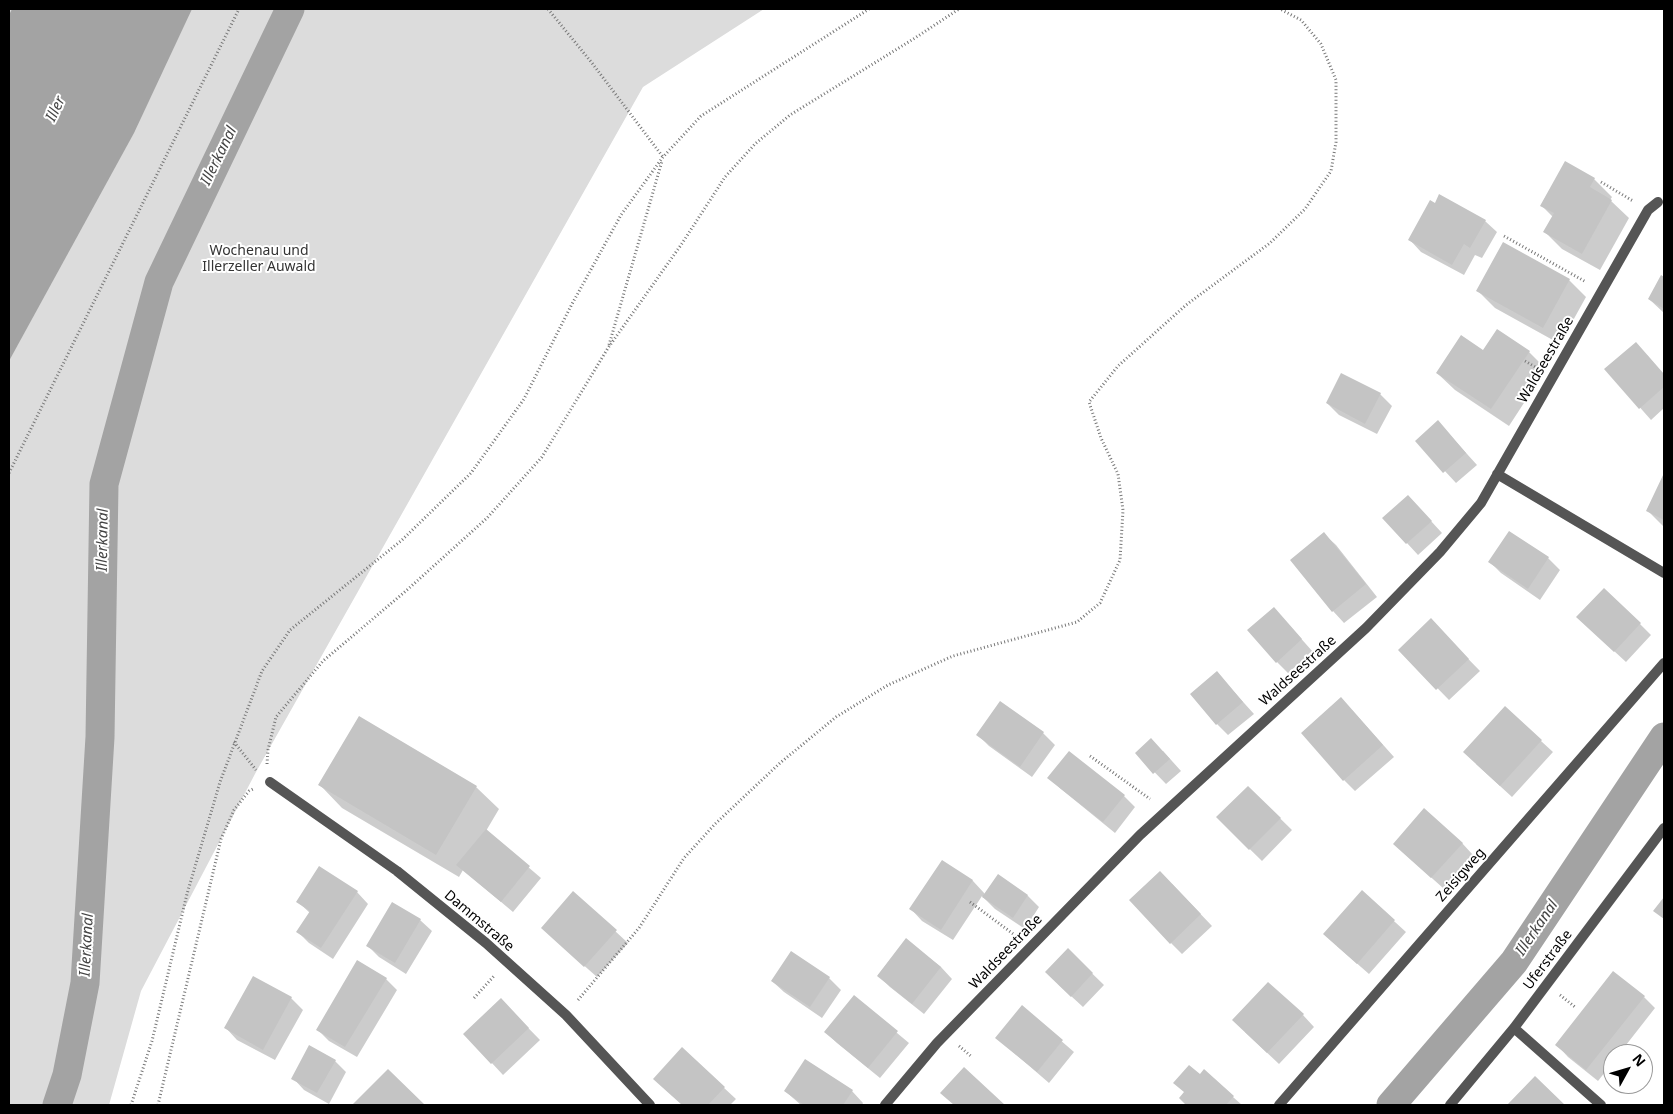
<!DOCTYPE html>
<html>
<head>
<meta charset="utf-8">
<style>
  body { margin:0 }
  #map { position:relative; width:1673px; height:1114px; overflow:hidden; background:#fff; font-family:"Noto Sans",sans-serif }
  canvas { display:block }
  .frame { position:absolute; inset:0; border:10px solid #000; pointer-events:none }
  .north { position:absolute; left:1603px; top:1044px; width:50px; height:50px; box-sizing:border-box; background:#fff; border:1px solid #999; border-radius:50%; rotate:51deg; font-size:14px; font-weight:700; line-height:20px; text-align:center; color:#000 }
  .north::after { content:''; display:block; margin:auto; width:18px; height:22px; background:#000; clip-path:polygon(50% 0,100% 100%,50% 72%,0 100%) }
</style>
</head>
<body>
<div id="map">
<canvas width="1673" height="1114"></canvas>
<div class="frame"></div>
<div class="north">N</div>
</div>
<script>
const ctx = document.querySelector('canvas').getContext('2d');
ctx.lineJoin = 'round';
function paint(path, color) {
  ctx.fillStyle = color;
  ctx.fill(path, 'evenodd');
}
function shape(rows) {
  const path = new Path2D();
  for (const r of rows) {
    path.moveTo(r[0], r[1]);
    for (let i = 2; i < r.length; i += 2) path.lineTo(r[i], r[i + 1]);
  }
  return path;
}
function trace(path, color, width, dash) {
  ctx.strokeStyle = color;
  ctx.lineWidth = width;
  ctx.lineCap = dash ? 'butt' : 'round';
  ctx.setLineDash(dash || []);
  ctx.stroke(path);
}
function drawText(font, color, halo, rows, align = 'center') {
  ctx.font = font + ' "Noto Sans",sans-serif';
  ctx.lineWidth = 4;
  ctx.setLineDash([]);
  ctx.textBaseline = 'middle';
  ctx.strokeStyle = halo;
  ctx.fillStyle = color;
  for (const [text, x, y, turn = 0] of rows) {
    ctx.save();
    ctx.translate(x, y);
    ctx.rotate((+turn || 0) * Math.PI / 180);
    ctx.textAlign = isNaN(turn) ? turn : align;
    if (halo) ctx.strokeText(text, 0, 0);
    ctx.fillText(text, 0, 0);
    ctx.restore();
  }
}
const green = shape([
  [9,9,764,9,643,87,256,772,141,991,109,1105,9,1105]
]);
const water = shape([
  [12,9,192,9,134,133,9,361,9,15]
]);
const shadow = shape([
  [1565,163,1594,179,1612,197,1610,200,1629,218,1600,270,1562,249,1545,232,1553,217,1541,205],
  [1485,221,1497,232,1482,258,1475,255,1464,275,1421,252,1410,240],
  [1662,277,1664,278,1664,313,1649,299],
  [1569,280,1586,297,1560,344,1495,308,1478,291],
  [1483,352,1529,352,1546,369,1509,426,1455,390,1437,373],
  [1647,355,1664,375,1664,408,1651,420,1606,369],
  [1380,394,1392,406,1377,434,1339,415,1327,403],
  [1449,434,1477,465,1456,483,1417,441],
  [1664,476,1664,527,1647,510],
  [1419,508,1442,533,1418,555,1384,518],
  [1324,534,1336,545,1377,597,1344,623,1333,611],
  [1548,558,1560,570,1540,600,1501,573,1490,562],
  [1274,608,1313,652,1288,673,1277,662],
  [1640,624,1651,635,1626,662,1589,628],
  [1442,632,1480,671,1449,700,1400,650],
  [1217,673,1254,714,1228,735,1217,724],
  [1000,703,1043,733,1055,745,1032,777,989,746,978,735],
  [1505,708,1553,752,1512,797,1476,764],
  [1352,710,1394,757,1355,791,1344,780],
  [360,718,476,787,499,809,486,831,541,878,513,912,463,870,459,877,342,808,320,785],
  [1163,751,1181,771,1166,784,1136,753],
  [1049,778,1124,796,1135,807,1115,833,1061,789],
  [1248,787,1292,830,1262,861,1218,818],
  [1462,843,1473,855,1443,888,1406,855],
  [942,861,973,881,985,894,998,876,1028,896,1039,907,1025,929,995,909,982,896,953,940,922,921,911,909],
  [1172,884,1212,926,1182,954,1171,943],
  [357,892,368,904,333,959,309,943,298,932,310,913,298,902],
  [1362,892,1406,932,1369,974,1337,946],
  [574,893,628,943,597,977,554,939],
  [420,920,432,931,406,974,379,957,368,946],
  [906,940,941,967,952,979,924,1014,890,987,878,975],
  [1068,950,1104,985,1083,1007,1058,984],
  [791,952,829,978,841,990,822,1018,784,992,772,981],
  [386,979,397,990,357,1057,329,1041,317,1029],
  [854,997,909,1043,880,1078,837,1043,826,1032],
  [1644,997,1655,1008,1619,1054,1613,1054,1613,1062,1598,1081,1568,1057,1557,1045],
  [291,998,303,1010,275,1060,237,1040,226,1028],
  [501,1000,540,1040,503,1075,465,1034],
  [1022,1007,1074,1052,1049,1083,997,1038],
  [1303,1015,1314,1027,1279,1064,1245,1032],
  [682,1049,736,1099,730,1105,683,1105,666,1090],
  [335,1061,346,1072,329,1104,304,1090,293,1078],
  [388,1070,423,1105,354,1105],
  [1200,1076,1233,1097,1242,1105,1187,1105,1180,1098],
  [1535,1078,1563,1105,1509,1105],
  [785,1091,852,1091,863,1103,862,1105,801,1105]
]);
const canal = shape([
  [57,1105,67,1075,85,983,100,737,104,484,159,282,290,9],
  [1391,1105,1514,962,1664,737]
]);
const building = shape([
  [1565,161,1595,178,1590,187,1612,200,1582,254,1543,232,1554,213,1540,206],
  [1439,194,1486,220,1470,248,1464,244,1452,265,1408,240,1430,200,1435,203],
  [1503,242,1570,279,1543,328,1476,291],
  [1661,275,1664,277,1664,309,1648,299],
  [1497,329,1530,351,1491,409,1436,373,1461,335,1483,350],
  [1636,342,1664,374,1664,387,1639,409,1604,369],
  [1341,373,1381,393,1365,424,1326,403],
  [1438,420,1466,453,1443,473,1415,441],
  [1664,473,1664,520,1646,511],
  [1408,495,1432,521,1406,544,1382,518],
  [1509,531,1549,557,1528,589,1488,562],
  [1324,532,1366,584,1332,612,1290,560],
  [1604,588,1641,623,1614,652,1576,617],
  [1274,607,1302,639,1276,663,1247,630],
  [1431,618,1469,659,1436,690,1398,650],
  [1217,671,1243,702,1216,725,1190,694],
  [1341,697,1383,745,1343,781,1301,733],
  [1000,701,1044,732,1020,767,976,735],
  [1505,706,1542,740,1500,786,1463,752],
  [359,716,477,786,436,855,318,785],
  [1151,738,1170,759,1153,774,1135,753],
  [1069,751,1125,795,1103,822,1047,778],
  [1248,786,1281,818,1249,850,1216,817],
  [1424,808,1463,843,1431,878,1393,844],
  [486,829,530,866,501,902,456,865],
  [942,860,973,880,941,930,909,909],
  [319,866,358,891,321,948,296,932,310,911,296,902],
  [1160,871,1201,914,1170,944,1129,900],
  [998,874,1028,895,1013,918,982,897],
  [1362,890,1395,920,1357,964,1323,934],
  [573,891,617,930,584,967,541,928],
  [1664,897,1664,919,1653,911],
  [392,902,421,919,395,963,366,946],
  [906,938,941,967,912,1004,877,976],
  [1068,948,1093,973,1071,997,1045,972],
  [791,951,830,977,810,1007,771,981],
  [357,960,387,978,345,1047,316,1030],
  [1613,971,1645,996,1586,1070,1555,1045],
  [253,976,292,997,263,1050,224,1028],
  [1268,982,1304,1014,1267,1053,1232,1020],
  [854,995,898,1031,868,1068,824,1032],
  [501,998,529,1028,491,1064,463,1034],
  [1022,1005,1063,1040,1037,1072,995,1038],
  [309,1045,336,1060,317,1093,291,1079],
  [682,1047,725,1087,708,1105,682,1105,653,1079],
  [805,1059,853,1090,843,1105,804,1105,784,1091],
  [1189,1065,1200,1074,1204,1069,1234,1096,1226,1105,1186,1105,1179,1098,1184,1092,1173,1083],
  [964,1067,1005,1105,954,1105,940,1093],
  [388,1069,425,1105,352,1105],
  [1535,1076,1565,1105,1507,1105]
]);
const path = shape([
  [548,9,592,63,663,157],
  [1601,182,1633,201],
  [1504,236,1586,282],
  [609,345,662,161],
  [1525,361,1537,368],
  [9,473,239,9],
  [234,742,256,770],
  [1090,756,1150,799],
  [267,764,268,750,276,717,323,661,407,590,487,518,542,457,608,348,681,245,725,177,755,144,790,115,915,38,959,9],
  [970,902,1016,936],
  [1560,995,1575,1007],
  [474,998,494,976],
  [578,1000,639,928,684,858,715,824,780,763,836,717,888,685,953,656,1077,622,1100,603,1120,560,1123,510,1118,474,1101,438,1089,402,1118,366,1186,305,1270,243,1305,209,1331,171,1336,142,1336,80,1321,44,1301,20,1280,9],
  [959,1046,972,1057],
  [131,1105,152,1041,187,894,220,782,262,671,290,630,402,540,471,473,524,399,572,304,621,215,663,157,701,116,869,9],
  [158,1105,221,839,234,810,249,791,253,789]
]);
const minor = shape([
  [1497,474,1664,573],
  [270,782,397,871,486,943,566,1015,650,1105],
  [1514,1028,1601,1105],
  [885,1105,937,1043,1140,835,1366,628,1440,552,1481,503,1648,210,1658,202],
  [1279,1105,1664,663],
  [1450,1105,1514,1028,1664,828]
]);
const parkNames = [
  ["Wochenau und",259,251],
  ["Illerzeller Auwald",259,267]
];
const streetNames = [
  ["Waldseestraße",1546,360,-60],
  ["Waldseestraße",1298,671,-42],
  ["Zeisigweg",1461,875,-49],
  ["Dammstraße",479,921,40],
  ["Waldseestraße",1006,952,-46],
  ["Uferstraße",1548,960,-53]
];
const waterNames = [
  ["Iller",56,109,-65],
  ["Illerkanal",219,156,-64],
  ["Illerkanal",103,540,-89],
  ["Illerkanal",1537,928,-56],
  ["Illerkanal",87,945,-87]
];
paint(green, '#dcdcdc');
paint(water, '#a3a3a3');
paint(shadow, '#0003');
trace(canal, '#a3a3a3', 29);
paint(building, '#c4c4c4');
trace(path, '#777', 3, [1, 2.5]);
trace(minor, '#555', 10);
drawText('14px', '#333', '#fff', parkNames);
drawText('14px', '#000', '#fff', streetNames);
drawText('italic 15px', '#444', '#fff', waterNames);
</script>
</body>
</html>
